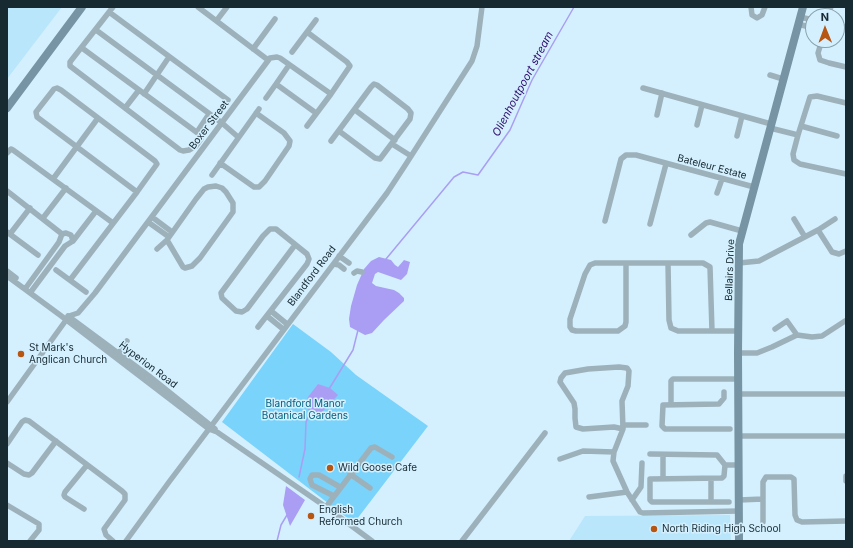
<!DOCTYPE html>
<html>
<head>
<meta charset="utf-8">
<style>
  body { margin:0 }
  #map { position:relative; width:853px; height:548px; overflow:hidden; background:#d4f0fe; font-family:Inter,sans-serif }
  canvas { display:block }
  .frame { position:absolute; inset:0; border:8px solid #172a32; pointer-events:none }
  .north { position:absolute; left:805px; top:8px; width:40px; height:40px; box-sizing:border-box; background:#d4f0fe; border:1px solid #88a1ac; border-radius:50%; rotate:359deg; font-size:11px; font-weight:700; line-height:16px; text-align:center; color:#172a32 }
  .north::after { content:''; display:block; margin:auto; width:14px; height:18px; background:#b65612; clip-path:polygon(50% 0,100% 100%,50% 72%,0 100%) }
</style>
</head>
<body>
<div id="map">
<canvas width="853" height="548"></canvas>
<div class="frame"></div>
<div class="north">N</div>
</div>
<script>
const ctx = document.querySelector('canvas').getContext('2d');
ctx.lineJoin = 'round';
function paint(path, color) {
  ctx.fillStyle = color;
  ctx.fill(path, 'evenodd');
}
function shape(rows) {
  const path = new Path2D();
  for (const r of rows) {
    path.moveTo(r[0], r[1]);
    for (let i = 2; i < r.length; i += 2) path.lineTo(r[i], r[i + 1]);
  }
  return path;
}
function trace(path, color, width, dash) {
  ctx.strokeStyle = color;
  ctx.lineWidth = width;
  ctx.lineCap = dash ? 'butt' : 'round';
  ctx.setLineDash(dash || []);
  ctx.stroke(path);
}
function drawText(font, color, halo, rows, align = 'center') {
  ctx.font = font + ' Inter,sans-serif';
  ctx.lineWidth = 3;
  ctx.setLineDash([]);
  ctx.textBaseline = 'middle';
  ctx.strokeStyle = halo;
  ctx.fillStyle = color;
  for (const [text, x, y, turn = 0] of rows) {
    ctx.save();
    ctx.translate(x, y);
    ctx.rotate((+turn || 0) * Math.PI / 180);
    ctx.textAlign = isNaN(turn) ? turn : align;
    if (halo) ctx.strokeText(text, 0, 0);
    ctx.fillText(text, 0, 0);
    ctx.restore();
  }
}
const built = shape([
  [7,7,62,7,7,79],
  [730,515,731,541,569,541,585,516]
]);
const green = shape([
  [293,324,331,352,356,375,428,426,354,523,222,422]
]);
const water = shape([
  [379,257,391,260,395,265,398,267,404,260,410,262,407,274,401,280,378,272,375,274,372,283,376,286,394,290,399,293,404,298,404,301,384,320,372,333,365,335,350,327,349,319,351,306,357,285,364,269,371,261],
  [318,384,330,388,338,395,322,412,314,416,306,407,306,404,308,397],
  [286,486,305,500,290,526,283,505]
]);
const stream = shape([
  [386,259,454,177,463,172,478,175,510,130,532,80,574,7],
  [329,389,353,350,358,330],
  [299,477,305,449,306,422,311,410],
  [277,541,281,525,287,515]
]);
const street = shape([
  [198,7,268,60],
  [751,7,752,15,757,18,762,15,765,7],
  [109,12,228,100],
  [828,16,831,7],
  [800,17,813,20],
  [217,20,227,7],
  [316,20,307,32,347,62,350,66,331,94],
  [798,24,813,28],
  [837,26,846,27],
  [96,30,222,123,238,137],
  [822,40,818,53,820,60,829,63,846,67],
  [82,48,199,134,201,139,196,146,189,150,183,151,180,150,70,66,70,62,113,7],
  [253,49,275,19],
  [292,52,307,32],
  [770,75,783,79],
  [276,84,287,68],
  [643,88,771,124],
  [144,94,169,57],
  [266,98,276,84,316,113],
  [846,103,817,96,810,97,798,135,793,154,794,160,800,164,846,174],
  [125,108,139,90],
  [355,110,395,140],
  [657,115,662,93],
  [697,125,702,105],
  [801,126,837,136],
  [770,128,798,135],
  [197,132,209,114],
  [737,136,742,116],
  [331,141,371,87,374,84,377,85,408,109,411,113,410,119,380,159,375,158,339,131],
  [392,144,411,156],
  [7,153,11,149,13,150,113,223],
  [220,163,254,187,259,187,265,181,289,146,290,141,284,133,256,113],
  [212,175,259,109],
  [53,179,98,118],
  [7,191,62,234],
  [717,193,722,179],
  [152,217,172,232],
  [43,218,66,188],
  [794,219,805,237],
  [605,221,621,159,626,155,636,155,754,187],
  [148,222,169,237],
  [650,224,666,164],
  [818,230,832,252,839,254,846,251],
  [7,232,38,255],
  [10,234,30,208],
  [691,235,706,223,710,222,742,231],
  [73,241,96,211],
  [157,249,167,240,196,199,204,189,208,187,216,186,222,188,226,192,233,203,233,212,200,258,192,266,185,268,183,267,167,240],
  [339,256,349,263],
  [668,263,669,320,671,328,678,331,739,331],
  [739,263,759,261,818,230,835,219],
  [334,264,339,265,344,269],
  [626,264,626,322,625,326,618,331,576,331,572,330,570,327,570,319,585,274,590,265,595,263,703,263,710,267,712,331],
  [56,270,86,292],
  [7,271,16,278],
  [354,273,357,271,362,272],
  [7,276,60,315,209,429,217,432,326,507,372,541],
  [70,280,137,192,157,164,155,161,61,90,57,88,54,89,36,112,37,117,137,192],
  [25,289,59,242,62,234,66,233,71,235,73,241,65,246,30,293],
  [271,311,287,324],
  [68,316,149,376,215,429],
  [267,316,283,329],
  [258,327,307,264,309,259,307,254,276,229,270,229,263,236,221,293,222,298,236,311,242,312,247,309,295,245],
  [775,329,787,321,797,335],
  [738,353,757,353,772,347,797,335,812,337,822,336,845,321],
  [117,356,127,341],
  [724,392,724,398,719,404,663,405,662,426,665,429,730,429],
  [739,394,846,394],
  [7,402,69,316,78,313,95,293,270,58,277,57,280,58,331,94,307,126],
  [671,404,671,381,673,379,739,379],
  [623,425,646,425],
  [623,429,614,427,583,429,576,427,575,418,575,409,574,403,560,382,561,378,565,373,588,369,619,367,627,368,629,371,628,386,622,401,623,429,614,452,613,461,627,492,640,512,643,513,739,511],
  [739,436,846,436],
  [7,444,22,422,25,420,29,421,122,491,125,494,125,500,104,529,106,535,113,541],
  [650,454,717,455,725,465,739,465],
  [560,459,583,451,614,452],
  [7,463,24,474,29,475,32,473,56,441],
  [725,465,724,476,722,478,650,479,650,500,652,502,729,502],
  [350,474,370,488],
  [846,476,846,481],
  [663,479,663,455],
  [711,479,711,502],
  [334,496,312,485,310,479,312,475,319,475,340,487],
  [589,497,627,492],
  [763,499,763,522],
  [632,500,641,487,642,463],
  [739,500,763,499,763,482,766,477,791,477,794,479,795,515,797,520,802,522,846,521],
  [7,505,39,524,39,530,30,541],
  [326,507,371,448,375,447,392,457],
  [84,509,65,497,64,495,65,492,87,465],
  [126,541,169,482,387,193,406,164,472,61,477,46,482,7],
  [462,541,545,433]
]);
const secondary = shape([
  [7,108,82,7],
  [739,541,738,353,739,244,803,7]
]);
const markers = [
  [21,354,4,"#b65612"],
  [330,468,4,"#b65612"],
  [311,516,4,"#b65612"],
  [654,529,4,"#b65612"]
];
const streetNames = [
  ["Boxer Street",209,125,-53],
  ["Bateleur Estate",712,167,15],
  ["Bellairs Drive",730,270,-88],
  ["Blandford Road",312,276,-53],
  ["Hyperion Road",148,365,37]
];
const poiNames = [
  ["St Mark's",29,348],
  ["Anglican Church",29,360],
  ["Wild Goose Cafe",338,468],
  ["English",319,510],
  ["Reformed Church",319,522],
  ["North Riding High School",662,529]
];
const parkNames = [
  ["Blandford Manor",305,404],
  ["Botanical Gardens",305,416]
];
const waterNames = [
  ["Olienhoutpoort stream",523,84,-62]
];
paint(built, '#b9e6fb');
paint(green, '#7ad3fb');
paint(water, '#a99ef3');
trace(stream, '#a99ef3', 1.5);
trace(street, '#9db1bb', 5.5);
trace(secondary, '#7694a3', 8);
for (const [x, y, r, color] of markers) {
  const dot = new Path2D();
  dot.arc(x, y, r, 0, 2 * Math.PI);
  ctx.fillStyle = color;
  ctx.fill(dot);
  trace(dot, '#d4f0fe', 1.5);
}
drawText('10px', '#172a32', '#d4f0fe', streetNames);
drawText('10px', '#172a32', '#d4f0fe', poiNames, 'left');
drawText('10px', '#00607f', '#d4f0fe', parkNames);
drawText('italic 11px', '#2e0b6f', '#d4f0fe', waterNames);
</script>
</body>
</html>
